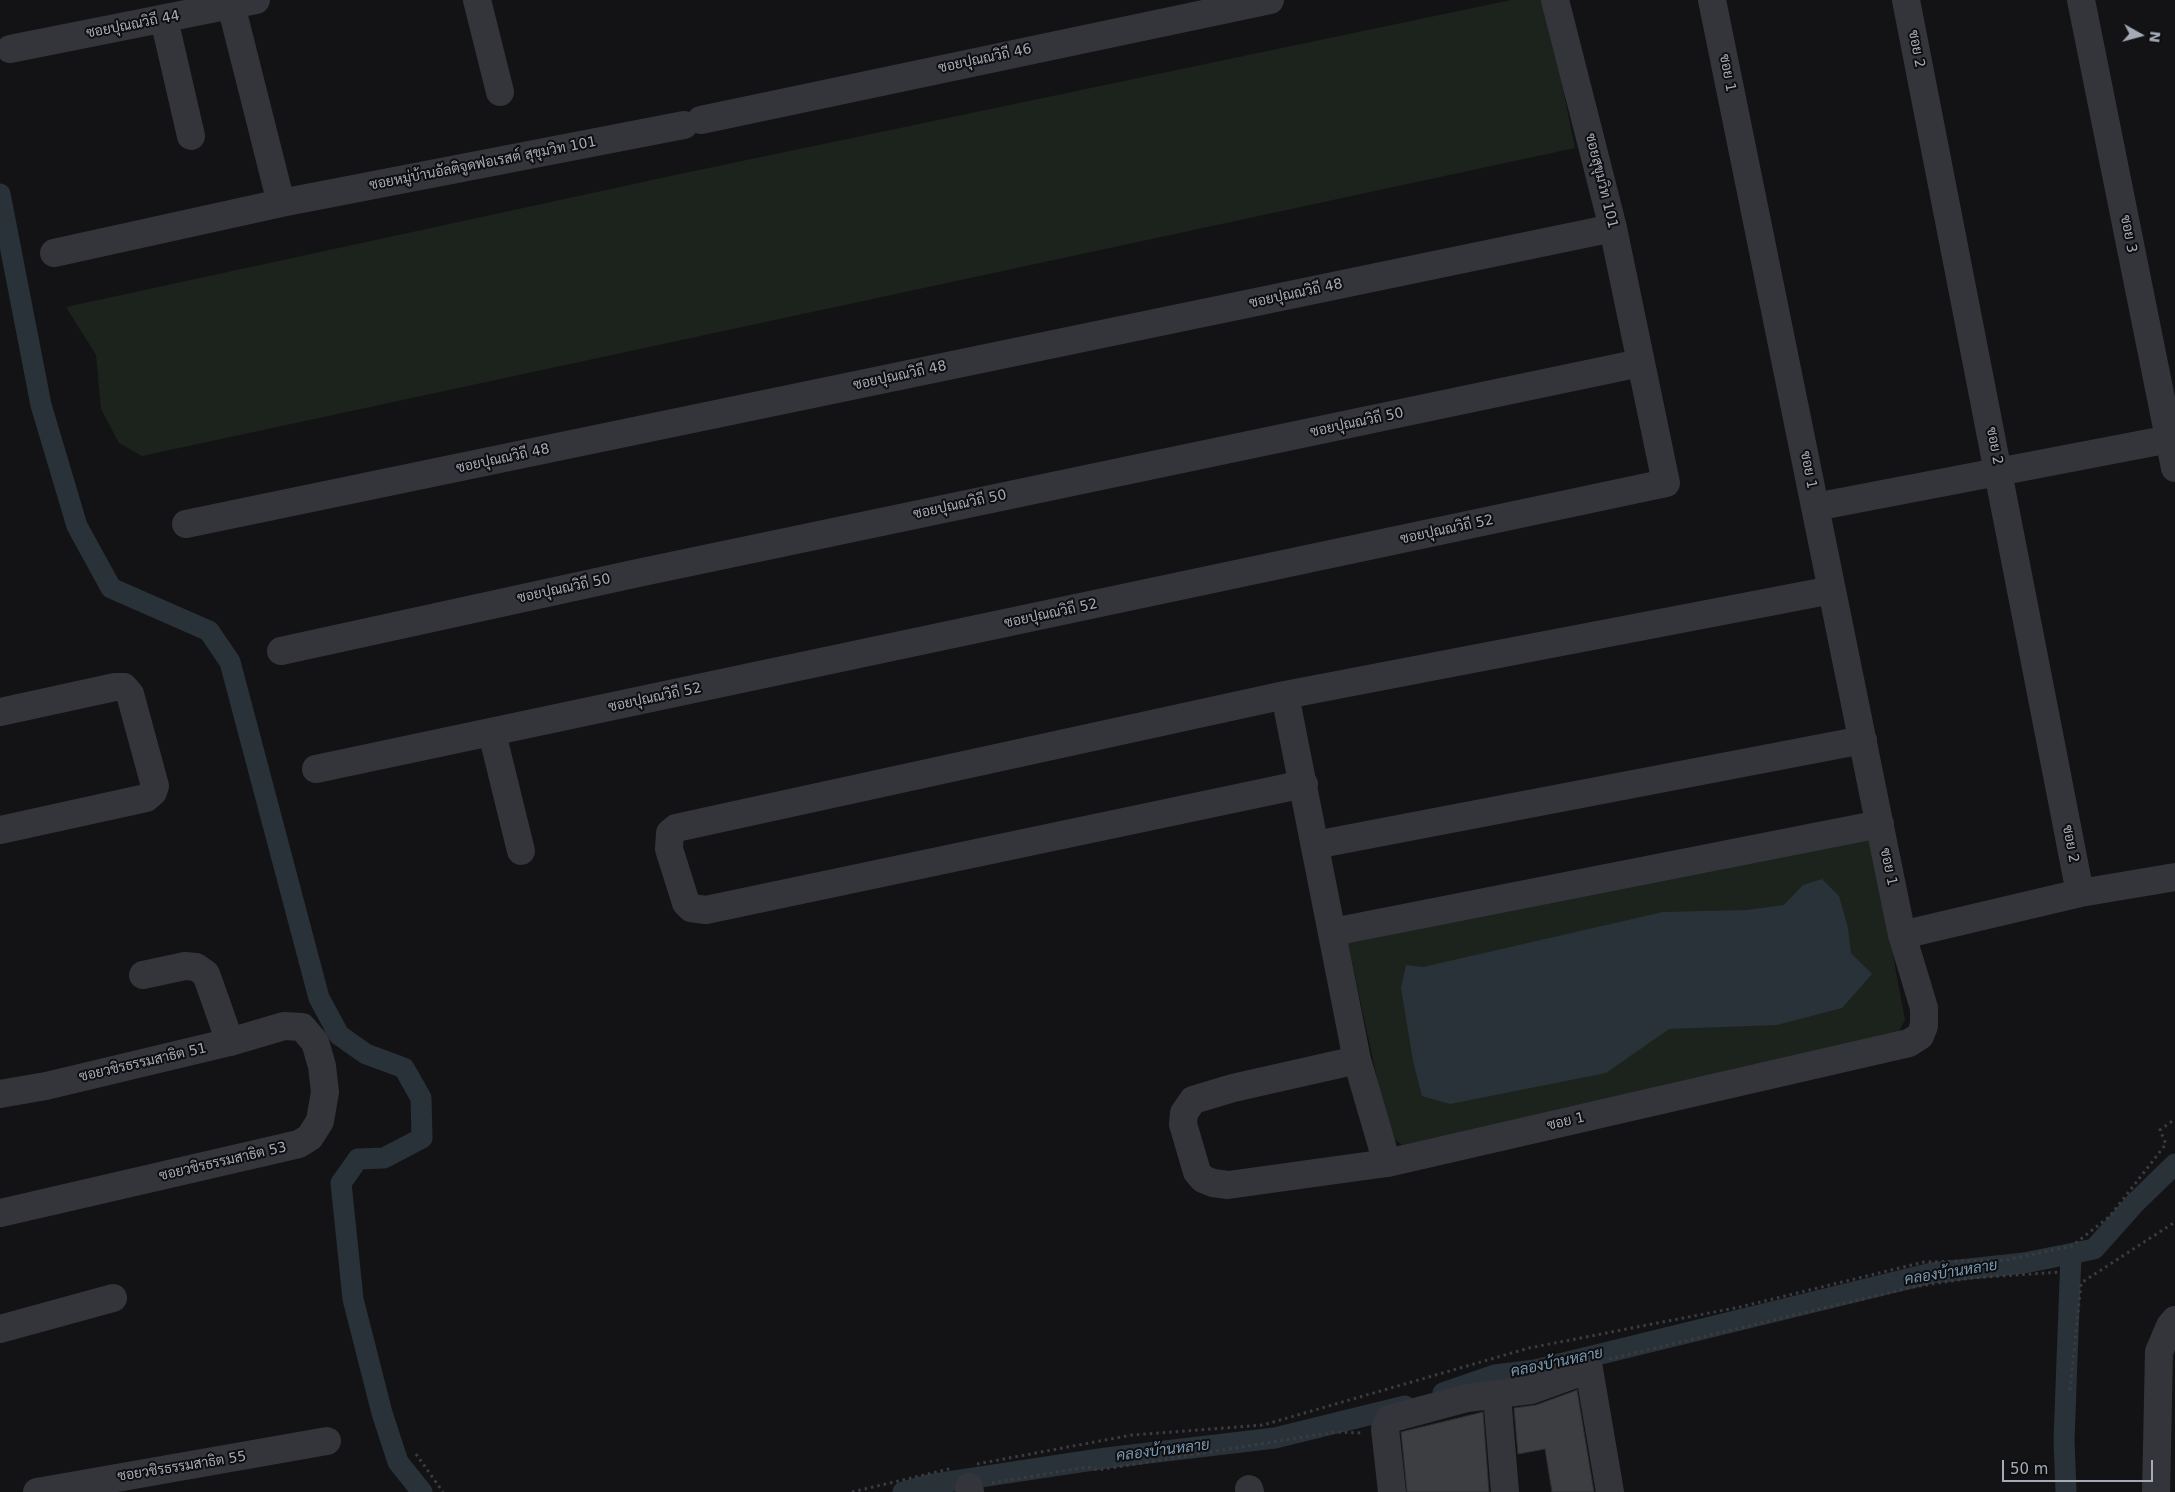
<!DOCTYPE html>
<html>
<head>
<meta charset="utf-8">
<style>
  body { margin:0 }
  #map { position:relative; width:2175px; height:1492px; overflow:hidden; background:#131315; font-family:"DejaVu Sans",sans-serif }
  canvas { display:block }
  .north { position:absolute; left:2115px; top:10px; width:50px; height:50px; -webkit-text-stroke:4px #0e0e10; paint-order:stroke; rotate:97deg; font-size:14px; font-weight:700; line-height:20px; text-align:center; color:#a4aab6 }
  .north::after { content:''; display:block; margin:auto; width:18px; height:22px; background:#a4aab6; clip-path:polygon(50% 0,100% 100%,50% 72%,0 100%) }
  .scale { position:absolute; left:2002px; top:1460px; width:151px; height:22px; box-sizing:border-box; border:2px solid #a4aab6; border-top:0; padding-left:6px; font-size:15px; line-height:18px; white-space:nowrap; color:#a4aab6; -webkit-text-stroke:4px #0e0e10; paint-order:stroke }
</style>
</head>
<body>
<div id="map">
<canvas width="2175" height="1492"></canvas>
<div class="north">N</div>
<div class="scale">50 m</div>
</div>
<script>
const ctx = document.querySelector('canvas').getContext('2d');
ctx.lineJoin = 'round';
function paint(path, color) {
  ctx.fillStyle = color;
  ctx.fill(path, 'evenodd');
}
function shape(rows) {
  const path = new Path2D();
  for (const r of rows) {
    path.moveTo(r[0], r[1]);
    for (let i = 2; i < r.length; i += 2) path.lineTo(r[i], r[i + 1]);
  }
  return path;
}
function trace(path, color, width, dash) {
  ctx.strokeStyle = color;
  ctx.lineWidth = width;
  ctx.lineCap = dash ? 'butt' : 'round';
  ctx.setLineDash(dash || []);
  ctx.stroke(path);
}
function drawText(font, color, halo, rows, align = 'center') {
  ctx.font = font + ' "DejaVu Sans",Sarabun,sans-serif';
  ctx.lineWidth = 4;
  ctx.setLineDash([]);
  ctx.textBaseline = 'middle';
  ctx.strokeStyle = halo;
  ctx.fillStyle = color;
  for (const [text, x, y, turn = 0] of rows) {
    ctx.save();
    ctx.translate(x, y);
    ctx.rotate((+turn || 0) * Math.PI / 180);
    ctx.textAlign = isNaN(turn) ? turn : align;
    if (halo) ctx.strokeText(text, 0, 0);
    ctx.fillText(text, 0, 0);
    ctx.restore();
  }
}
const green = shape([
  [1511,0,1545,0,1575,148,142,456,119,443,101,409,96,355,66,307,680,174],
  [1871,836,1905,1020,1898,1033,1402,1145,1389,1135,1348,943]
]);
const water = shape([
  [1822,879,1839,896,1848,928,1851,953,1872,974,1842,1008,1777,1025,1669,1029,1606,1073,1450,1104,1422,1096,1413,1061,1401,988,1406,965,1423,967,1663,912,1747,910,1784,905,1803,885]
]);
const canal = shape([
  [0,194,41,405,77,526,111,588,209,631,230,662,319,998,339,1035,366,1054,404,1068,421,1098,422,1138,384,1158,358,1159,341,1183,353,1299,382,1413,398,1462,422,1492],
  [1443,1393,1495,1375,1535,1370,1932,1273,2024,1263,2094,1249,2136,1202,2175,1164],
  [903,1492,928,1485,1106,1458,1275,1438,1405,1406],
  [2066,1492,2064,1440,2071,1255]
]);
const building = shape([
  [1577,1390,1594,1492,1552,1492,1545,1449,1518,1454,1514,1408,1536,1405,1577,1390],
  [1483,1412,1489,1492,1407,1492,1401,1432,1483,1412]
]);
const path = shape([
  [1609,1359,1913,1287,1971,1278,2061,1272],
  [2070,1390,2081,1283,2175,1222],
  [416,1454,443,1492],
  [977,1464,1132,1435,1263,1425,1529,1348,1740,1307,1924,1262,2006,1260,2072,1246,2110,1216,2166,1144,2160,1130,2175,1119],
  [992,1483,1087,1467,1098,1470,1335,1432,1363,1433],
  [852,1492,953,1468]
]);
const minor = shape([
  [477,0,500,92],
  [1906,0,2080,893],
  [2081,0,2175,468],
  [231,5,281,203],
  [164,19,191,136],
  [10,49,256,0],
  [701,120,1270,0],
  [54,253,281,203,684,125],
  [1815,507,2175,438],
  [186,524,1613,228],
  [281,651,638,573,1640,363],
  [1285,695,1357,1060,1387,1163],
  [0,712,115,687,124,687,130,694,155,786,153,792,146,798,0,830],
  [492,733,521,851],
  [316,769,1666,483,1613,228,1555,0],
  [1304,784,706,910,691,908,686,903,669,849,670,833,676,828,1285,695,1832,590],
  [1315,845,1863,740],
  [1333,932,1880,824],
  [1902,935,2080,893,2175,877],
  [143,975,185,966,196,967,206,974,230,1042],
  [1357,1060,1233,1088,1193,1100,1184,1113,1183,1124,1197,1172,1203,1179,1213,1183,1228,1185,1387,1163,1909,1043,1920,1036,1924,1026,1924,1008,1902,935,1712,0],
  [0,1094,46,1086,230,1042,284,1026,302,1027,315,1042,322,1066,325,1092,320,1121,310,1137,299,1144,0,1213],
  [0,1329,113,1298],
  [1497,1396,1505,1492],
  [969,1487,970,1492],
  [1249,1489,1250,1492],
  [37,1492,327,1441],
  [1392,1492,1385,1429,1389,1419,1467,1398,1531,1390,1589,1369,1610,1492],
  [2156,1492,2159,1352,2170,1326,2175,1320]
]);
const streetNames = [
  ["ซอยปุณณวิถี 44",133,25,-11],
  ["ซอย 2",1916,49,79],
  ["ซอยปุณณวิถี 46",985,59,-12],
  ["ซอย 1",1727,73,79],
  ["ซอยหมู่บ้านอัลติจูดฟอเรสต์ สุขุมวิท 101",483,164,-11],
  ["ซอยสุขุมวิท 101",1601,181,76],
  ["ซอย 3",2128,234,79],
  ["ซอยปุณณวิถี 48",1296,294,-12],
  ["ซอยปุณณวิถี 48",900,376,-12],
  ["ซอยปุณณวิถี 50",1357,423,-12],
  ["ซอย 2",1994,446,79],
  ["ซอยปุณณวิถี 48",503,459,-12],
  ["ซอย 1",1808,470,79],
  ["ซอยปุณณวิถี 50",960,505,-12],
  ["ซอยปุณณวิถี 52",1447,530,-12],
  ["ซอยปุณณวิถี 50",564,589,-12],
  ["ซอยปุณณวิถี 52",1051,614,-12],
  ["ซอยปุณณวิถี 52",655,698,-12],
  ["ซอย 2",2070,844,79],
  ["ซอย 1",1888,867,78],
  ["ซอยวชิรธรรมสาธิต 51",143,1063,-13],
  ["ซอย 1",1566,1122,-13],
  ["ซอยวชิรธรรมสาธิต 53",223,1162,-13],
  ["ซอยวชิรธรรมสาธิต 55",182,1467,-9]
];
const waterNames = [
  ["คลองบ้านหลาย",1951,1273,-9],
  ["คลองบ้านหลาย",1557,1363,-12],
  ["คลองบ้านหลาย",1163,1451,-7]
];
paint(green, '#1b231c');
paint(water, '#293239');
trace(canal, '#293239', 21);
paint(building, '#3d3e42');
trace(building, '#2d2d31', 1);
trace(path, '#3a3c41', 3, [2.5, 4]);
trace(minor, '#34353a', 28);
drawText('14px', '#a4aab6', '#0e0e10', streetNames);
drawText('italic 15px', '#799ab3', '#0e0e10', waterNames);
</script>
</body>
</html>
